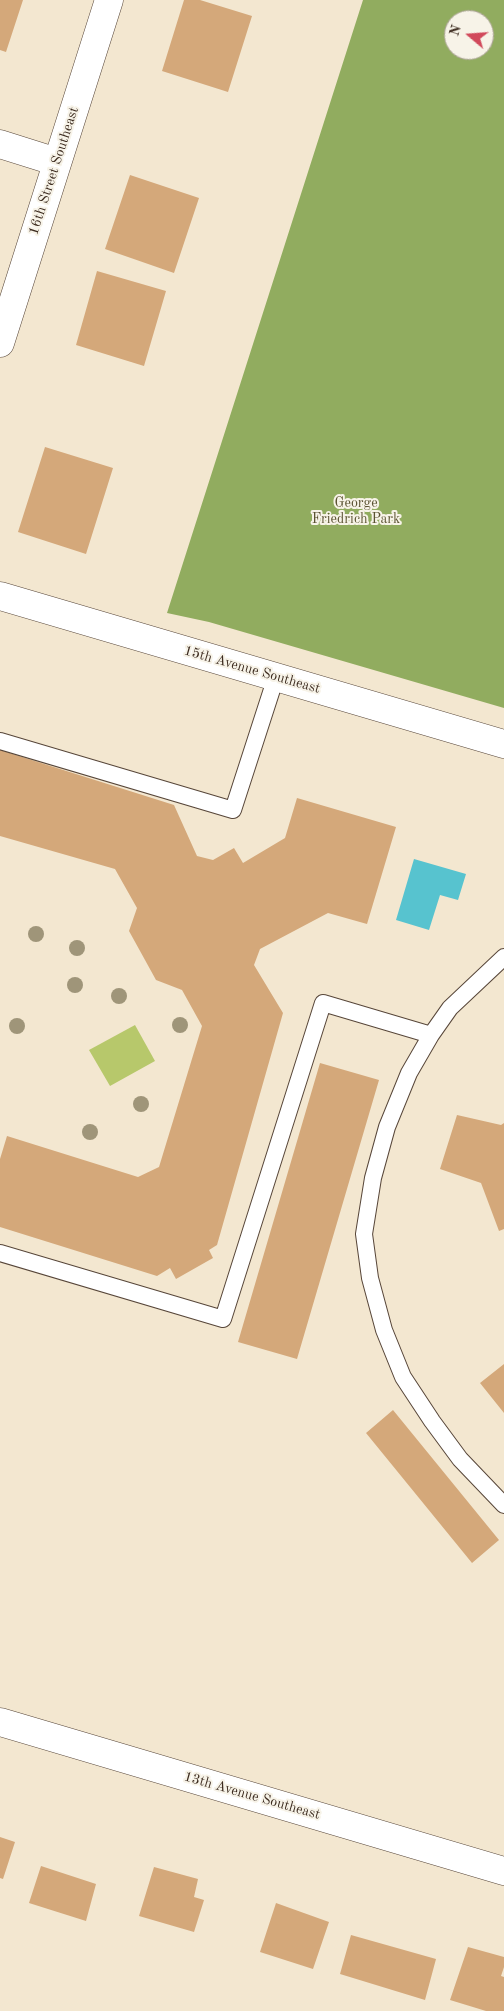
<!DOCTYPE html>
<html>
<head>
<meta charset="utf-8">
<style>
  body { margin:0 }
  #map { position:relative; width:504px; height:2011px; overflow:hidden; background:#f3e7d0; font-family:"Old Standard TT",serif }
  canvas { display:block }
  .north { position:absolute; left:444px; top:10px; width:50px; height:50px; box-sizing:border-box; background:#f7f3e8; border:1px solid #aca397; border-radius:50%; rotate:288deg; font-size:14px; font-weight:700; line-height:20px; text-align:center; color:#3b2a1e }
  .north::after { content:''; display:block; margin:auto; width:18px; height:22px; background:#d1495b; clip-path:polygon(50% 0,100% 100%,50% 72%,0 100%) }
</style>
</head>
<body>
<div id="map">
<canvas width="504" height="2011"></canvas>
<div class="north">N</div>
</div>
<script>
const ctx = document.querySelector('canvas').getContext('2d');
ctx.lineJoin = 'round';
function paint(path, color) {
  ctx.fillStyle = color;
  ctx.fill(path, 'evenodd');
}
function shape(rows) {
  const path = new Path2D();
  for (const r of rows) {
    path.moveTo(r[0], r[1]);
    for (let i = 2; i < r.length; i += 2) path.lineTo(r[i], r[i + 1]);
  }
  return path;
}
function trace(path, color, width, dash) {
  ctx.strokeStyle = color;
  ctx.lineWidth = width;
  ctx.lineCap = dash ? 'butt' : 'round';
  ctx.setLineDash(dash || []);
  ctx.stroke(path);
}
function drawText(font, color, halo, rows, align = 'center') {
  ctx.font = font + ' "Old Standard TT",serif';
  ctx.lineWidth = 4;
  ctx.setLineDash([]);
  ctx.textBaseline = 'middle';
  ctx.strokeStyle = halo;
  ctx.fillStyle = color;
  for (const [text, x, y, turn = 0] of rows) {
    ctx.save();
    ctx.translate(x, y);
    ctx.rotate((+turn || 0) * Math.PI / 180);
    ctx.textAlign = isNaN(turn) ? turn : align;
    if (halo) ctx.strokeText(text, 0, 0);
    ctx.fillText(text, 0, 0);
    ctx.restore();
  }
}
const green = shape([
  [135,1025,155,1061,110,1086,89,1050]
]);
const forest = shape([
  [363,0,504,0,504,708,209,622,167,613],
  [454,20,484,20,484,50,454,50]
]);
const water = shape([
  [414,859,466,874,458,900,440,895,429,930,396,920]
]);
const building = shape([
  [0,0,23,0,6,52,0,50],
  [184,0,200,0,252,16,228,92,162,71],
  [130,175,199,198,174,273,105,249],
  [97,271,166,291,144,366,76,345],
  [45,447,113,468,86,554,18,532],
  [0,750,174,805,197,856,213,860,234,848,243,863,285,838,297,798,396,827,367,924,328,913,260,949,254,965,283,1013,217,1245,209,1250,213,1258,176,1279,170,1268,157,1276,0,1227,0,1159,7,1136,138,1177,159,1167,202,1026,182,990,156,980,145,960,129,931,137,908,115,869,0,836],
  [320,1063,379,1080,297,1359,238,1342],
  [457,1115,501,1125,504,1123,504,1229,499,1231,481,1183,440,1169],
  [504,1364,504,1413,480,1383],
  [393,1410,499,1540,472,1563,366,1433],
  [0,1837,15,1842,3,1879,0,1878],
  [41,1866,96,1884,86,1921,29,1903],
  [154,1867,198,1879,194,1897,204,1900,194,1932,139,1916],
  [276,1903,329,1922,313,1969,260,1952],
  [351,1935,436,1959,425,2000,340,1974],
  [468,1947,504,1957,504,1967,501,1976,504,1977,504,2011,486,2011,450,2000]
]);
const lane = shape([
  [0,741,233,810,276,677],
  [504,957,450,1008,431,1035,409,1073,387,1127,373,1178,364,1234,370,1278,384,1330,403,1377,432,1421,460,1459,504,1505],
  [0,1253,223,1319,323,1003,431,1035]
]);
const street = shape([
  [0,144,57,162],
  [0,343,109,0],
  [0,1722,504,1871]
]);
const secondary = shape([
  [0,596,504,744]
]);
const trees = [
  [36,934],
  [77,948],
  [75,985],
  [119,996],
  [180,1025],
  [17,1026],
  [141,1104],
  [90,1132]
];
const streetNames = [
  ["16th Street Southeast",54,171,-72],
  ["15th Avenue Southeast",252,670,16],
  ["13th Avenue Southeast",252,1796,16]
];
const parkNames = [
  ["George",356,503],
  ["Friedrich Park",356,519]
];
paint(green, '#b7c86b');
paint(forest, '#91ac5f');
paint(water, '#57c3cf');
paint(building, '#d4a87a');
trace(lane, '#574639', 18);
trace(street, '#574639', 29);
trace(secondary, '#574639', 29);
trace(lane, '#fff', 16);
trace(street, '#fff', 28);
trace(secondary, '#fff', 28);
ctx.fillStyle = '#9f9579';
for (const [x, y] of trees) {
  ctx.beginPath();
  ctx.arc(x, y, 8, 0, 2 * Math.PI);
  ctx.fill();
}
drawText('14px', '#3b2a1e', '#f7f3e8', streetNames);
drawText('14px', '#5a5231', '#f7f3e8', parkNames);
</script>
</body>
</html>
